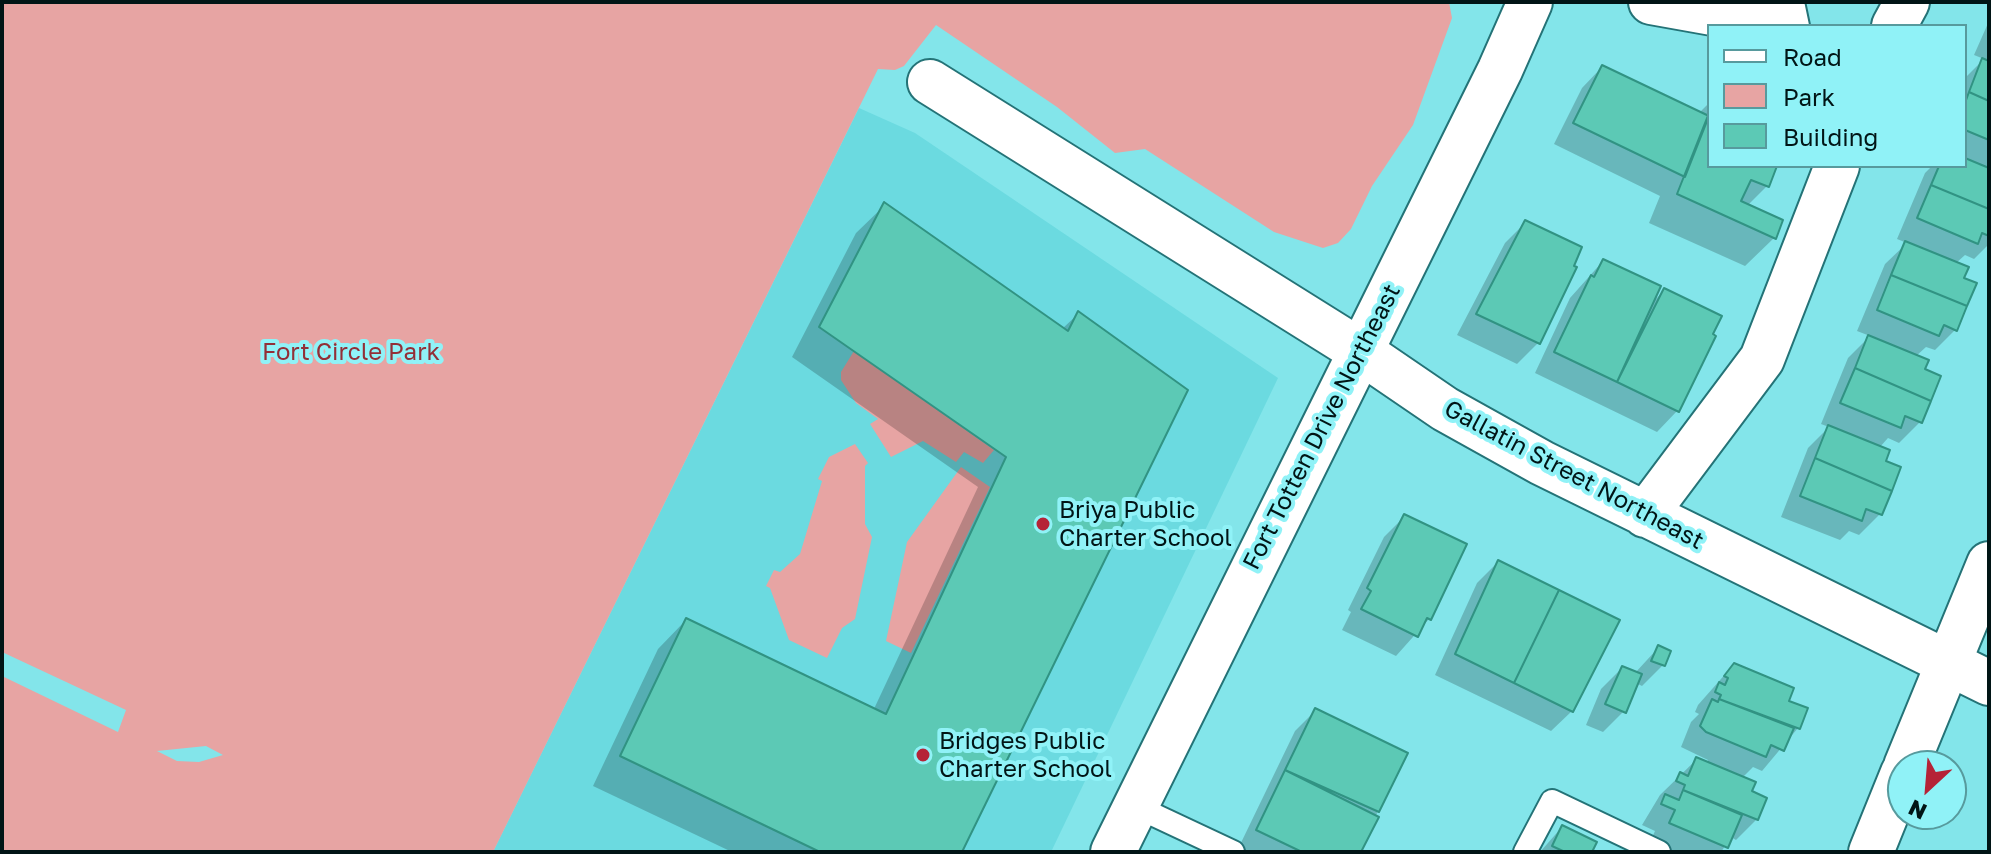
<!DOCTYPE html>
<html>
<head>
<meta charset="utf-8">
<style>
  body { margin:0 }
  #map { position:relative; width:1991px; height:854px; overflow:hidden; background:#83e5ea; font-family:"Golos Text",sans-serif }
  canvas { display:block }
  .frame { position:absolute; inset:0; border:4px solid #011516; pointer-events:none }
  .legend { position:absolute; left:1707px; top:24px; width:260px; height:144px; box-sizing:border-box; background:#90f2f7; border:2px solid #579a9d; margin:0; padding:10px 14px; list-style:none; font-size:24px; color:#011516 }
  .legend li { display:flex; align-items:center; gap:16px; height:40px }
  .legend b { width:40px; border:2px solid #579a9d }
  .north { position:absolute; left:1887px; top:750px; width:80px; height:80px; box-sizing:border-box; background:#90f2f7; border:2px solid #579a9d; border-radius:50%; rotate:206deg; font-size:22px; font-weight:700; line-height:32px; text-align:center; color:#011516 }
  .north::after { content:''; display:block; margin:auto; width:28px; height:36px; background:#b52337; clip-path:polygon(50% 0,100% 100%,50% 72%,0 100%) }
</style>
</head>
<body>
<div id="map">
<canvas width="1991" height="854"></canvas>
<div class="frame"></div>
<ul class="legend">
<li><b style="height:10px;background:#fff"></b>Road</li>
<li><b style="height:22px;background:#e7a4a3"></b>Park</li>
<li><b style="height:22px;background:#5cc9b5"></b>Building</li>
</ul>
<div class="north">N</div>
</div>
<script>
const ctx = document.querySelector('canvas').getContext('2d');
ctx.lineJoin = 'round';
function paint(path, color) {
  ctx.fillStyle = color;
  ctx.fill(path, 'evenodd');
}
function shape(rows) {
  const path = new Path2D();
  for (const r of rows) {
    path.moveTo(r[0], r[1]);
    for (let i = 2; i < r.length; i += 2) path.lineTo(r[i], r[i + 1]);
  }
  return path;
}
function trace(path, color, width, dash) {
  ctx.strokeStyle = color;
  ctx.lineWidth = width;
  ctx.lineCap = dash ? 'butt' : 'round';
  ctx.setLineDash(dash || []);
  ctx.stroke(path);
}
function drawText(font, color, halo, rows, align = 'center') {
  ctx.font = font + ' "Golos Text",sans-serif';
  ctx.lineWidth = 8;
  ctx.setLineDash([]);
  ctx.textBaseline = 'middle';
  ctx.strokeStyle = halo;
  ctx.fillStyle = color;
  for (const [text, x, y, turn = 0] of rows) {
    ctx.save();
    ctx.translate(x, y);
    ctx.rotate((+turn || 0) * Math.PI / 180);
    ctx.textAlign = isNaN(turn) ? turn : align;
    if (halo) ctx.strokeText(text, 0, 0);
    ctx.fillText(text, 0, 0);
    ctx.restore();
  }
}
const built = shape([
  [859,108,915,133,1278,378,1051,852,493,852]
]);
const green = shape([
  [2,2,1449,2,1452,18,1413,125,1372,186,1351,229,1338,243,1323,248,1274,232,1145,149,1115,153,1057,107,936,25,904,66,895,70,878,69,493,852,2,852,2,676,118,732,126,710,2,652],
  [206,746,223,755,199,762,177,761,157,751],
  [854,351,994,450,983,463,964,452,956,462,923,441,891,457,870,424,878,419,856,403,841,380,841,372],
  [855,444,868,463,865,466,865,524,872,537,855,619,842,628,827,658,789,640,770,588,766,586,774,570,780,572,800,554,822,481,818,479,829,457],
  [961,467,990,487,911,653,886,641,907,542]
]);
const shadow = shape([
  [1989,21,1989,244,1974,259,1965,255,1955,264,1961,279,1956,329,1935,350,1926,347,1915,357,1922,370,1938,377,1920,422,1899,443,1888,438,1879,448,1884,462,1880,514,1859,535,1849,531,1840,540,1781,517,1808,448,1829,427,1821,424,1848,358,1870,336,1857,331,1885,264,1907,243,1897,239,1925,173,1932,166,1965,166,1965,78,1984,59,1974,55],
  [1602,67,1699,113,1709,103,1709,166,1775,166,1767,186,1747,206,1774,238,1745,266,1649,223,1660,196,1554,144,1582,88],
  [885,205,1062,329,1078,314,960,852,732,852,593,786,658,649,686,620,873,711,978,487,792,357,856,233],
  [1526,222,1574,268,1538,343,1517,364,1457,335,1505,243],
  [1603,261,1658,288,1656,299,1664,290,1677,411,1657,432,1535,373,1570,298],
  [1405,516,1429,619,1396,656,1342,630,1351,612,1348,610,1384,537],
  [1498,562,1572,711,1551,731,1435,675,1477,583],
  [1658,648,1663,665,1642,686,1636,683,1624,711,1603,732,1586,725,1601,689,1622,668,1635,673],
  [1728,671,1787,702,1798,728,1762,771,1753,767,1742,778,1757,819,1736,840,1731,837,1721,852,1669,852,1649,844,1655,831,1642,825,1660,795,1697,759,1707,763,1708,760,1681,747,1691,722,1699,714,1695,712,1698,705],
  [1316,710,1378,811,1359,852,1237,851,1295,731],
  [1562,827,1589,852,1540,852]
]);
const building = shape([
  [1982,58,1989,61,1989,101,1969,92,1982,58],
  [1602,65,1709,116,1685,177,1573,123,1602,65],
  [1969,92,1989,101,1989,140,1965,130,1965,103,1969,92],
  [1709,113,1709,166,1777,166,1769,187,1751,180,1741,201,1783,220,1776,239,1677,194,1709,113],
  [1965,158,1989,168,1989,209,1931,185,1939,166,1965,166,1965,158],
  [1931,185,1989,209,1989,236,1982,233,1978,244,1917,218,1931,185],
  [884,202,1068,331,1078,311,1188,390,962,852,820,852,620,756,686,618,886,714,1006,457,819,327,884,202],
  [1525,220,1582,247,1574,266,1577,267,1540,344,1476,314,1525,220],
  [1905,241,1969,267,1964,278,1977,283,1967,306,1891,275,1905,241],
  [1603,259,1661,286,1617,382,1554,352,1591,275,1594,277,1603,259],
  [1891,275,1967,306,1957,331,1944,325,1939,336,1877,310,1891,275],
  [1664,288,1722,316,1713,334,1716,336,1679,412,1617,382,1664,288],
  [1868,335,1929,360,1925,369,1941,376,1931,401,1855,368,1868,335],
  [1855,368,1931,401,1922,423,1905,416,1901,428,1840,403,1855,368],
  [1828,425,1890,450,1886,461,1901,467,1892,491,1815,458,1828,425],
  [1815,458,1892,491,1882,515,1866,509,1862,521,1800,496,1815,458],
  [1404,514,1467,544,1431,620,1427,618,1418,637,1361,609,1371,591,1367,588,1404,514],
  [1498,560,1559,590,1514,683,1455,654,1498,560],
  [1559,590,1620,620,1573,712,1514,683,1559,590],
  [1658,645,1671,651,1665,666,1651,661,1658,645],
  [1734,663,1794,688,1789,701,1808,708,1800,729,1719,699,1721,695,1715,692,1719,682,1725,685,1728,678,1724,676,1734,663],
  [1622,666,1642,674,1626,713,1605,704,1622,666],
  [1712,699,1718,702,1719,699,1794,728,1784,751,1771,745,1766,757,1706,732,1700,726,1712,699],
  [1315,708,1408,753,1379,812,1285,770,1315,708],
  [1696,757,1756,782,1752,791,1767,798,1758,820,1683,790,1685,785,1676,781,1680,772,1688,776,1696,757],
  [1285,770,1379,817,1361,852,1302,852,1256,830,1285,770],
  [1683,790,1742,815,1728,848,1669,823,1675,810,1661,804,1665,794,1679,800,1683,790],
  [1562,825,1597,842,1592,852,1565,852,1552,846,1562,825]
]);
const lane = shape([
  [1793,2,1798,26],
  [1135,806,1233,852],
  [1525,852,1552,801,1659,852]
]);
const street = shape([
  [1651,2,1785,26],
  [1894,26,1907,2],
  [930,82,1360,351,1445,409,1542,463,1989,683],
  [1645,515,1762,359,1837,166]
]);
const secondary = shape([
  [1113,852,1500,70,1530,2]
]);
const primary = shape([
  [1906,766,1989,564],
  [1871,852,1903,773]
]);
const markers = [
  [1043,524,8,"#b52337"],
  [923,755,8,"#b52337"]
];
const parkNames = [
  ["Fort Circle Park",351,352]
];
const streetNames = [
  ["Fort Totten Drive Northeast",1322,427,-63],
  ["Gallatin Street Northeast",1574,475,28]
];
const poiNames = [
  ["Briya Public",1059,510],
  ["Charter School",1059,538],
  ["Bridges Public",939,741],
  ["Charter School",939,769]
];
paint(built, '#6bdae0');
paint(green, '#e7a4a3');
paint(shadow, '#0003');
paint(building, '#5cc9b5');
trace(building, '#319383', 2);
trace(lane, '#247377', 26);
trace(street, '#247377', 48);
trace(secondary, '#247377', 48);
trace(primary, '#247377', 48);
trace(lane, '#fff', 22);
trace(street, '#fff', 44);
trace(secondary, '#fff', 44);
trace(primary, '#fff', 44);
for (const [x, y, r, color] of markers) {
  const dot = new Path2D();
  dot.arc(x, y, r, 0, 2 * Math.PI);
  ctx.fillStyle = color;
  ctx.fill(dot);
  trace(dot, '#90f2f7', 3);
}
drawText('24px', '#932f37', '#90f2f7', parkNames);
drawText('24px', '#011516', '#90f2f7', streetNames);
drawText('24px', '#011516', '#90f2f7', poiNames, 'left');
</script>
</body>
</html>
